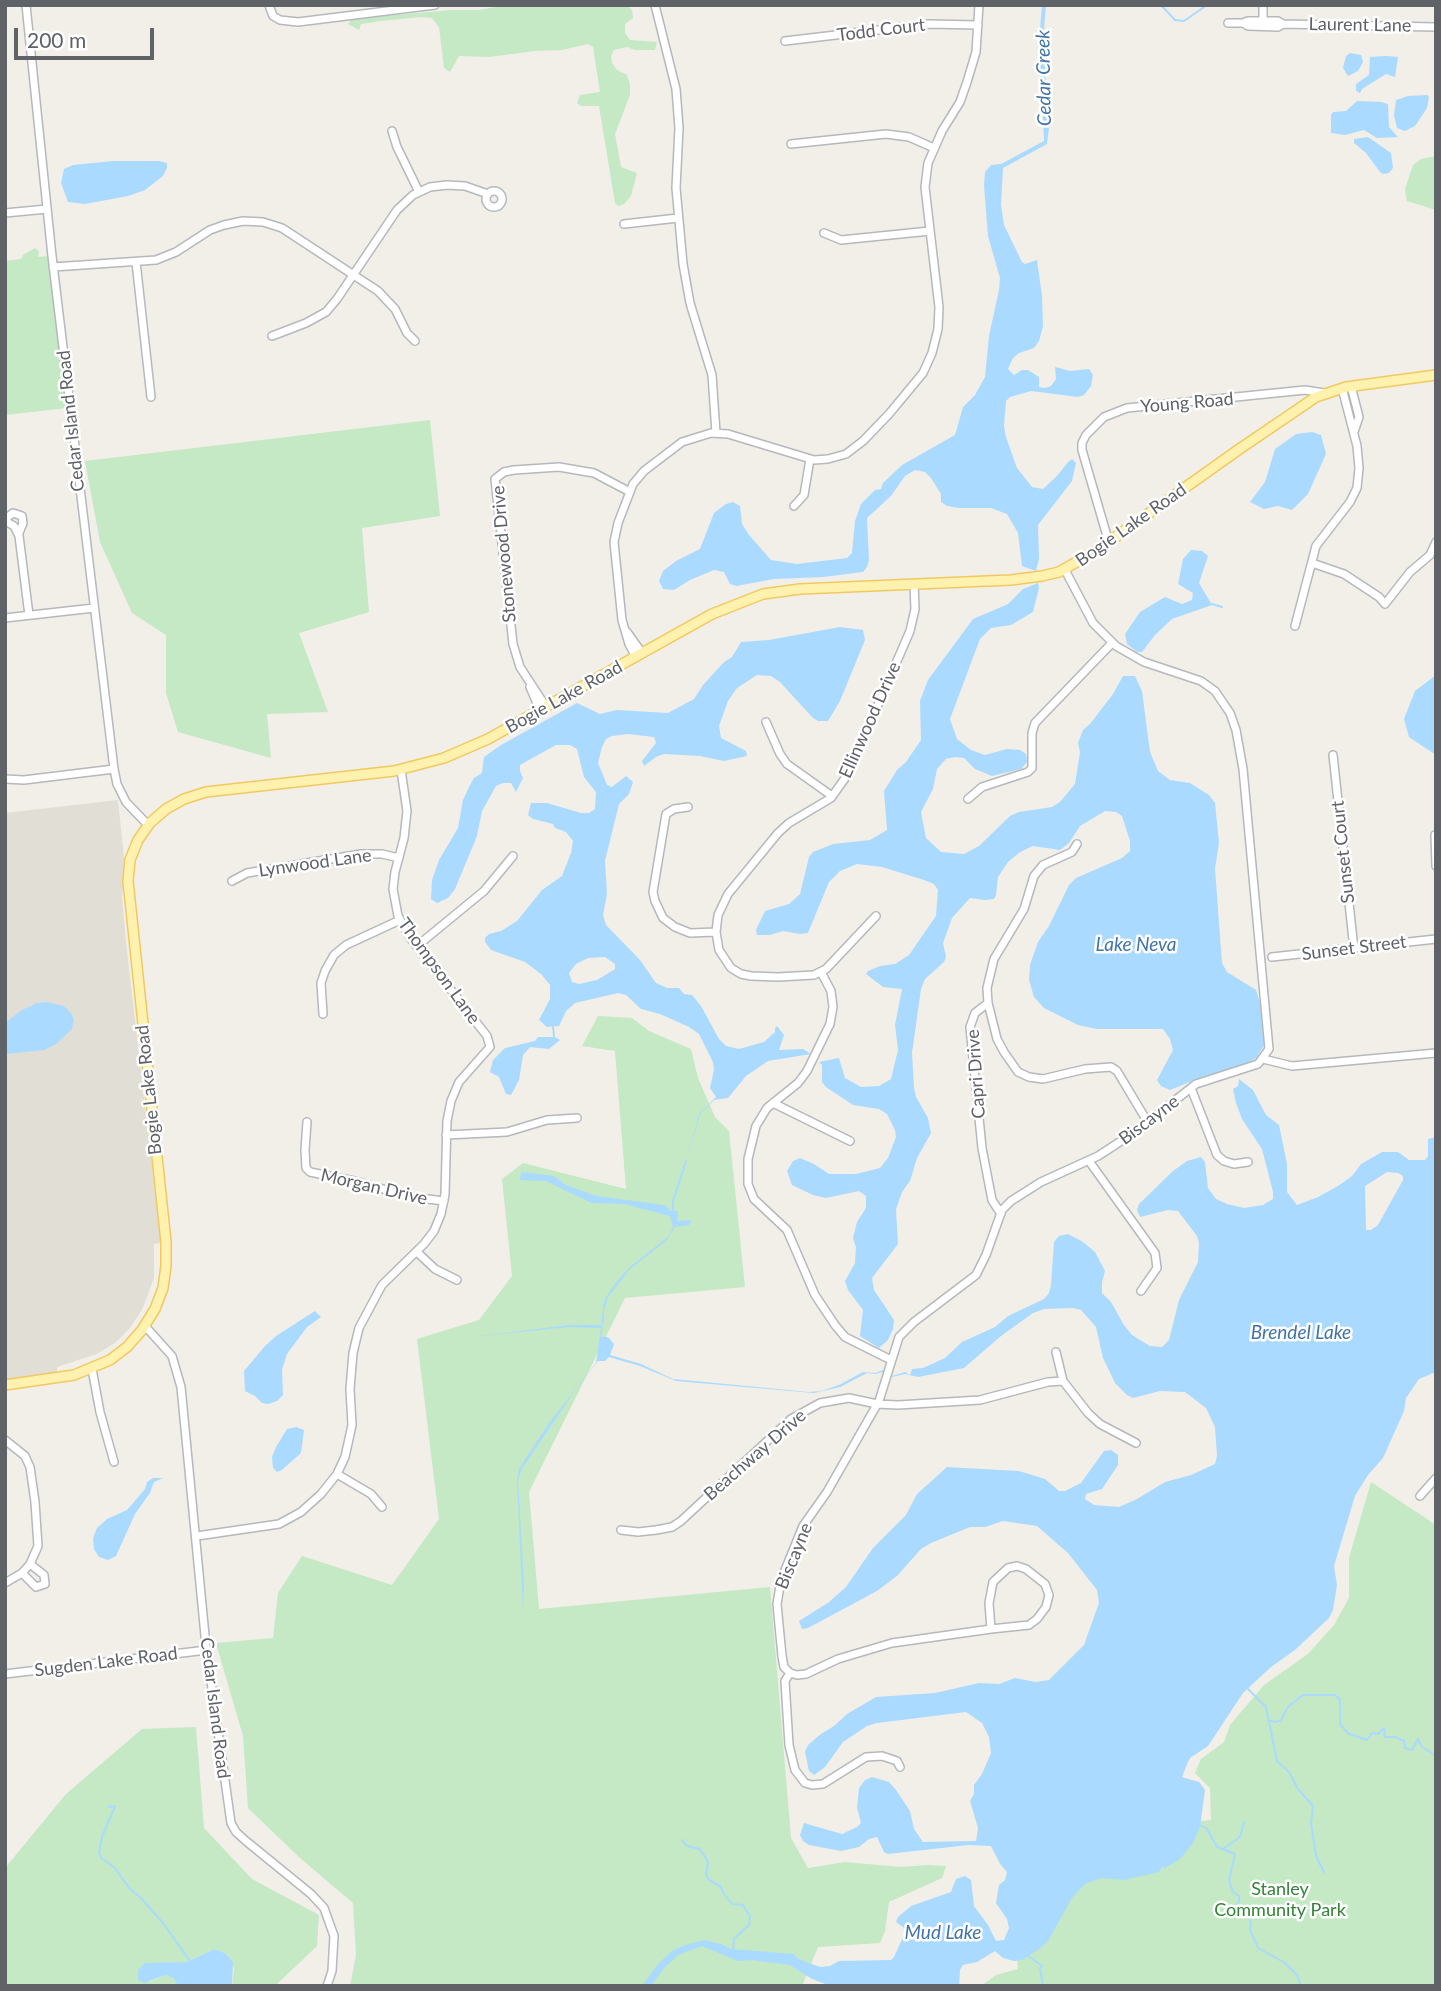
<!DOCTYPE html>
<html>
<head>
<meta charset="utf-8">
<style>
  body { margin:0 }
  #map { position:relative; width:1441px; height:1991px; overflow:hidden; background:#f1efe8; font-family:Lato,sans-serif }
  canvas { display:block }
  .frame { position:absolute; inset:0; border:7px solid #5f6368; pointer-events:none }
  .scale { position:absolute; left:14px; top:28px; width:140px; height:32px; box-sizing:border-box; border:4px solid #5f6368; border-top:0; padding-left:9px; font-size:21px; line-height:24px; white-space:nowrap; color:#5f6368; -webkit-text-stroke:5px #fff; paint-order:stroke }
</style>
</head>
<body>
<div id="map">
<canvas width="1441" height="1991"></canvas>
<div class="frame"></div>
<div class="scale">200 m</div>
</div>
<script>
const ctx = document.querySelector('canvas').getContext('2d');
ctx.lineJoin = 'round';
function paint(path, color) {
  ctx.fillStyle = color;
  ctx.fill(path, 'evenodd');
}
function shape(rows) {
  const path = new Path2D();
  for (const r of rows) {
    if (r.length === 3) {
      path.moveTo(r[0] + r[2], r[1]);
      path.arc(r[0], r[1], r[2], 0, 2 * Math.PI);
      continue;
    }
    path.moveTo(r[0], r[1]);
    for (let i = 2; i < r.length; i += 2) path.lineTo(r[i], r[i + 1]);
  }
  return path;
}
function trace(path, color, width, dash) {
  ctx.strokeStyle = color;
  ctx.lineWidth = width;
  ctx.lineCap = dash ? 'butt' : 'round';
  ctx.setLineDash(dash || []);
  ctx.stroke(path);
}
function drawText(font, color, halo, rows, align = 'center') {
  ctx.font = font + ' Lato,sans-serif';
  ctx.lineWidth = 5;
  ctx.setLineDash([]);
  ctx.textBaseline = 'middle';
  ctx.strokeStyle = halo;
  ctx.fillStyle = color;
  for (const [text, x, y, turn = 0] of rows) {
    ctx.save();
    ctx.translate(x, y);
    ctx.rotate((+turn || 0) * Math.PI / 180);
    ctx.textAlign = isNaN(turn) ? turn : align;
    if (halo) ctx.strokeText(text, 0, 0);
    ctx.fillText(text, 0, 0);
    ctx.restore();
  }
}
const education = shape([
  [118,800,125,868,122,897,126,942,161,1243,154,1244,154,1278,142,1310,129,1329,115,1343,97,1354,57,1367,57,1374,5,1380,5,813]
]);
const green = shape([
  [509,5,627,5,632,10,633,18,625,24,625,33,630,40,657,42,655,50,635,50,627,47,614,50,611,56,612,63,617,70,627,75,630,84,630,95,615,134,621,167,637,173,631,196,624,204,618,206,615,203,599,106,581,106,577,103,580,95,600,92,593,47,588,44,562,50,535,51,489,57,459,56,450,72,444,68,439,27,432,18,421,17,380,21,361,24,359,30,348,24,352,19,451,10,478,10],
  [1436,156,1436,210,1407,201,1405,189,1413,165,1421,159],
  [35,248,39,251,38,257,49,256,67,408,5,415,5,261,21,259,23,255],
  [430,420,440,516,362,528,369,612,299,633,328,712,267,714,271,758,178,732,166,693,166,635,132,613,100,542,85,461],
  [598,1016,632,1018,649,1031,691,1049,698,1078,715,1117,729,1131,745,1287,625,1298,529,1492,539,1609,770,1587,791,1838,808,1868,845,1862,901,1867,928,1865,946,1866,942,1878,889,1902,885,1931,880,1943,818,1947,802,1986,350,1986,356,1955,353,1903,300,1858,248,1808,243,1736,216,1643,273,1638,278,1593,302,1556,392,1585,439,1519,417,1339,479,1320,512,1276,502,1179,523,1163,626,1189,615,1051,582,1046],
  [1371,1482,1436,1525,1436,1986,981,1986,996,1975,1018,1969,1005,1843,1211,1820,1210,1788,1195,1773,1201,1759,1224,1742,1230,1725,1264,1685,1308,1654,1334,1625,1349,1598,1349,1558],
  [196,1727,204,1828,252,1879,319,1915,317,1946,275,1986,232,1986,234,1968,225,1953,214,1949,187,1962,162,1963,149,1982,166,1975,174,1979,178,1986,5,1986,5,1868,66,1794,142,1729]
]);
const water = shape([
  [1042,5,1046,5,1043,41,1049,128,1047,144,1003,168,1001,205,1004,225,1022,262,1025,264,1037,260,1042,296,1043,326,1039,341,1034,348,1019,353,1013,358,1008,369,1014,375,1022,370,1028,370,1039,377,1039,387,1045,388,1051,386,1056,379,1055,367,1070,371,1089,369,1093,375,1091,386,1084,395,1078,397,1031,391,1010,397,1006,401,1004,426,1006,437,1017,468,1032,487,1043,489,1057,476,1068,462,1072,459,1076,463,1072,481,1038,525,1039,559,1036,571,1022,566,1018,533,1007,514,991,508,959,508,947,506,941,502,941,494,931,478,925,472,915,470,905,476,891,496,867,518,869,560,867,567,863,572,823,577,774,579,736,586,730,584,724,572,714,570,690,580,674,590,663,589,659,581,663,571,676,561,700,549,714,513,726,504,733,502,740,506,742,524,749,535,771,560,797,564,847,558,852,553,855,521,861,504,875,490,881,489,883,483,902,465,955,435,963,407,975,395,985,377,989,336,999,290,1000,278,988,236,984,186,985,172,991,165,1001,164,1044,141,1039,41],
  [1350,53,1361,55,1363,62,1358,71,1348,76,1343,68,1346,56],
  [1386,56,1398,57,1395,77,1386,74,1362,89,1360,93,1356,91,1356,84,1369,75,1370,57],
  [1427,95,1429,97,1427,108,1415,126,1405,131,1397,128,1394,115,1396,100,1408,96],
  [1357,101,1381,102,1388,104,1389,127,1398,137,1377,138,1364,130,1345,135,1331,133,1331,115,1333,112,1346,111],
  [1368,137,1391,153,1393,168,1389,173,1383,174,1380,172,1366,153,1354,143,1354,139],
  [113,161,159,161,167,163,167,168,163,176,145,190,128,196,85,204,68,202,61,183,64,169,73,165],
  [1312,432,1321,435,1326,454,1308,494,1292,510,1278,506,1264,509,1250,502,1265,482,1275,449,1296,434],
  [1191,550,1202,551,1208,556,1199,583,1212,605,1172,619,1155,635,1142,652,1137,652,1127,644,1125,634,1140,612,1165,597,1182,604,1192,600,1193,593,1178,584,1183,559],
  [1038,583,1039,588,1033,612,1011,625,991,628,980,639,950,719,957,739,971,750,985,755,1007,749,1020,750,1026,754,1027,762,1021,769,992,776,975,769,964,758,955,757,946,759,937,769,933,789,921,812,926,838,941,852,964,854,979,846,1010,816,1019,812,1052,807,1060,802,1075,784,1080,752,1078,743,1083,730,1090,724,1113,694,1123,676,1135,676,1142,691,1150,752,1158,771,1170,780,1190,783,1209,795,1215,803,1219,843,1215,869,1222,963,1227,972,1256,990,1260,1003,1264,1045,1257,1057,1248,1064,1202,1077,1170,1090,1161,1086,1157,1080,1173,1050,1170,1039,1163,1029,1097,1029,1078,1025,1044,1008,1034,997,1029,980,1030,965,1038,942,1049,926,1069,885,1076,878,1122,858,1130,851,1130,841,1122,816,1116,812,1105,811,1080,826,1069,843,1060,850,1033,846,1020,852,1008,862,998,877,996,895,994,899,985,900,970,898,952,918,943,943,946,957,944,962,925,979,921,989,912,1053,914,1088,916,1097,928,1118,931,1133,917,1158,910,1181,902,1192,896,1209,898,1244,872,1278,874,1290,894,1320,893,1329,888,1340,879,1348,860,1336,863,1310,848,1290,845,1281,855,1263,856,1247,853,1238,857,1222,866,1208,866,1196,859,1191,826,1198,813,1195,792,1185,787,1171,793,1161,800,1158,814,1164,829,1174,856,1174,880,1168,888,1158,896,1137,895,1130,887,1114,879,1109,853,1105,826,1087,822,1082,822,1065,819,1062,839,1058,845,1078,861,1087,879,1086,891,1079,898,1050,895,1025,902,989,883,987,866,974,868,971,880,966,895,964,909,955,936,916,938,890,934,884,924,880,882,867,857,864,840,871,829,882,808,933,800,934,783,931,770,935,757,935,756,930,765,911,789,904,800,894,809,857,813,852,833,844,870,840,887,830,884,791,897,770,906,762,921,740,920,701,928,680,973,619,1008,604,1023,589],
  [840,627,863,630,865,640,840,701,828,721,818,721,813,718,780,682,771,676,757,675,737,688,728,701,719,726,721,738,746,751,747,756,724,761,700,756,664,754,656,757,644,766,642,761,656,743,654,737,628,734,612,736,606,739,602,747,598,763,607,785,612,787,626,776,633,782,629,794,619,804,605,861,607,894,603,915,606,925,640,960,656,983,667,988,679,988,684,994,692,995,701,1006,719,1039,726,1046,739,1049,764,1042,775,1032,775,1028,777,1026,784,1035,779,1050,803,1049,811,1054,768,1061,746,1076,728,1098,714,1100,700,1114,687,1161,699,1114,716,1097,710,1088,714,1070,713,1062,699,1034,689,1027,660,1014,641,1009,626,995,618,993,575,1003,566,1011,559,1026,547,1027,539,1020,550,999,550,985,541,974,525,962,491,950,485,942,485,938,489,934,501,931,517,921,542,890,562,876,571,853,573,841,566,832,555,828,553,824,533,819,528,815,531,803,547,803,581,813,589,813,595,809,596,792,584,777,577,749,570,745,556,745,520,765,520,771,523,778,516,792,511,783,503,783,496,786,482,811,477,836,455,889,448,898,437,903,431,899,432,880,439,860,458,828,463,800,469,787,474,778,482,773,484,757,501,745,577,703,600,714,617,710,668,713,694,699,703,685,724,662,732,657,741,642,769,640],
  [605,957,615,964,615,969,597,980,579,984,572,982,569,973,576,964,588,958],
  [1436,675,1436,755,1409,737,1404,719,1415,691],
  [47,1002,64,1006,71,1013,74,1020,72,1029,56,1044,44,1050,5,1054,5,1023,22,1010,37,1003],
  [538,1037,555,1037,560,1040,549,1049,530,1047,523,1055,519,1080,511,1095,506,1094,499,1077,490,1072,493,1060,505,1048,535,1041],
  [1239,1079,1253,1090,1266,1115,1279,1125,1287,1164,1287,1192,1297,1205,1318,1197,1338,1186,1352,1176,1361,1164,1382,1152,1398,1152,1409,1160,1425,1160,1428,1156,1428,1139,1436,1137,1436,1372,1419,1379,1406,1398,1404,1411,1383,1458,1368,1475,1355,1496,1334,1566,1337,1585,1333,1610,1329,1618,1295,1650,1271,1667,1243,1693,1208,1746,1190,1758,1187,1764,1182,1777,1199,1782,1205,1790,1200,1827,1193,1843,1180,1859,1165,1868,1162,1867,1159,1872,1124,1880,1101,1878,1085,1884,1072,1898,1048,1941,1039,1949,1022,1960,1014,1961,1003,1958,995,1951,977,1962,963,1965,960,1970,959,1986,831,1986,812,1979,790,1965,752,1960,738,1961,702,1946,678,1955,664,1968,651,1986,642,1986,658,1964,672,1951,682,1946,704,1940,721,1944,731,1949,794,1954,798,1959,820,1967,830,1966,839,1961,891,1960,894,1957,905,1933,904,1928,896,1922,898,1917,911,1906,951,1892,956,1879,965,1876,971,1880,974,1906,988,1925,996,1941,1004,1940,1009,1928,1007,1919,996,1903,999,1885,1005,1880,1007,1872,1000,1864,991,1846,968,1845,888,1854,884,1852,877,1837,869,1839,859,1847,841,1851,809,1845,803,1841,800,1835,804,1823,842,1834,857,1827,861,1823,857,1808,859,1788,865,1780,872,1777,889,1782,896,1790,910,1811,914,1829,923,1842,976,1841,978,1828,970,1801,974,1794,974,1785,982,1774,991,1753,989,1737,982,1723,966,1712,877,1723,867,1726,843,1742,825,1767,814,1775,809,1771,805,1752,808,1745,821,1734,834,1726,847,1714,876,1697,935,1693,979,1683,999,1684,1015,1678,1036,1682,1049,1680,1084,1645,1099,1603,1097,1590,1068,1553,1037,1526,1003,1521,985,1527,970,1527,931,1543,921,1549,897,1576,877,1591,808,1628,802,1629,799,1621,829,1602,846,1587,873,1548,906,1515,917,1494,947,1467,1019,1471,1045,1479,1059,1491,1065,1491,1081,1483,1104,1451,1111,1450,1118,1455,1118,1465,1102,1489,1086,1494,1085,1499,1094,1505,1119,1507,1137,1499,1165,1482,1191,1475,1215,1464,1217,1456,1215,1427,1206,1408,1185,1392,1160,1391,1133,1398,1127,1395,1115,1383,1103,1358,1096,1327,1081,1310,1073,1308,1044,1309,1033,1313,1001,1336,964,1368,918,1377,905,1374,892,1377,882,1372,875,1374,867,1373,840,1387,814,1393,676,1381,640,1366,609,1357,605,1361,598,1361,573,1393,521,1470,518,1481,524,1583,523,1610,517,1481,519,1469,549,1423,596,1363,601,1328,569,1327,472,1337,569,1325,601,1325,603,1322,601,1337,608,1337,614,1344,610,1355,641,1364,673,1379,809,1392,821,1391,839,1385,863,1372,875,1373,883,1370,892,1376,905,1372,910,1375,912,1369,923,1368,945,1358,962,1342,995,1327,1008,1316,1044,1299,1049,1293,1051,1285,1054,1242,1059,1236,1068,1234,1083,1242,1095,1252,1105,1271,1102,1282,1102,1293,1111,1302,1124,1325,1132,1335,1150,1346,1162,1347,1169,1340,1179,1300,1198,1262,1199,1243,1197,1236,1178,1211,1168,1210,1140,1217,1137,1210,1139,1204,1173,1171,1187,1161,1201,1157,1205,1162,1208,1188,1216,1199,1227,1204,1244,1208,1263,1205,1273,1199,1273,1192,1262,1149,1242,1119,1236,1103,1233,1089,1238,1086],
  [1387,1172,1398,1173,1403,1176,1403,1180,1378,1225,1371,1230,1366,1230,1365,1186],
  [521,1172,554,1176,566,1185,596,1196,664,1205,671,1211,678,1211,677,1221,690,1220,692,1222,689,1225,675,1227,667,1240,630,1269,608,1297,603,1314,603,1305,606,1297,618,1280,630,1267,669,1236,673,1227,670,1216,624,1204,591,1203,546,1181,520,1180],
  [315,1311,321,1317,307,1327,287,1354,282,1370,283,1395,277,1401,268,1404,262,1403,255,1396,245,1391,244,1371,265,1346,276,1336],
  [296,1427,304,1430,301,1453,282,1470,277,1472,273,1468,272,1457,276,1447,287,1429],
  [153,1478,163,1478,154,1482,150,1493,135,1514,116,1556,108,1560,99,1557,94,1549,93,1538,97,1528,107,1519,127,1510,145,1489,147,1482],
  [214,1949,225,1953,233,1962,232,1986,178,1986,174,1979,166,1975,144,1983,138,1980,138,1970,145,1963,187,1962]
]);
const stream = shape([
  [1161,5,1175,20,1184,21,1207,5],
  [1212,604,1222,607],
  [553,1027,554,1036],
  [673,1212,673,1201,686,1161],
  [603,1322,603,1314],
  [1248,1689,1266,1707,1277,1761,1289,1772,1298,1789,1313,1806,1311,1823,1316,1856,1324,1872],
  [1268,1720,1275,1722,1281,1720,1288,1707,1303,1695,1335,1695,1340,1700,1340,1724,1349,1734,1367,1740,1372,1733,1378,1734,1384,1728,1385,1737,1395,1737,1404,1741,1405,1748,1412,1750,1418,1739,1422,1747,1436,1756],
  [109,1807,115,1806,102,1837,99,1852,101,1858,114,1867,130,1889,140,1897,163,1923,190,1961],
  [1200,1825,1207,1829,1217,1847,1235,1854,1229,1880,1233,1892,1239,1896,1239,1902,1236,1906,1245,1909,1248,1915,1251,1923,1250,1930,1258,1948,1285,1963,1297,1975,1301,1986],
  [682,1840,687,1846,700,1849,708,1862,706,1875,709,1880,720,1886,724,1894,732,1904,743,1905,750,1916,749,1925,734,1939,733,1950],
  [1223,1849,1240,1837,1244,1822],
  [1028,1956,1042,1966,1040,1969,1043,1986]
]);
const minor = shape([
  [26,5,52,256,114,769,117,784,126,802,148,825],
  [269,5,273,16,280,20,298,22,435,5],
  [655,5,676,89,679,128,676,188,683,264,690,303,712,375,716,433],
  [1228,23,1243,23,1248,26,1278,27,1283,24],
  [1243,23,1248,21,1278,21,1283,24,1436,27],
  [1263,26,1263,5],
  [785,41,929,24,978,25],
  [392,131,397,147,419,192],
  [791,144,886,134,909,137,934,148],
  [494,199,8],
  [5,213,47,209],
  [624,224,678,218],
  [824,233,841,240,930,231],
  [136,262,151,397],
  [53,267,156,260,176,252,210,230,224,225,243,221,263,222,282,228,378,291,395,309,407,333,415,341],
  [272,336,306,323,326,312,337,299,397,210,413,195,430,187,447,185,465,186,488,194],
  [1351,386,1359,417,1354,432],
  [794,506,804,495,810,459],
  [5,519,13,513,22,516,23,523,19,533],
  [5,521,14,526,19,536,29,615],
  [1109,543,1082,450,1082,443,1086,435,1104,417,1127,408,1305,390,1324,393],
  [1312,563,1344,574,1379,597,1385,604,1410,572,1430,555,1436,542],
  [5,618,94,608],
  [1295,626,1316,546,1350,502,1357,488,1359,468,1357,446,1342,388],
  [627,632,642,653],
  [636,657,629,644,622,620,614,542,618,523,633,484,644,471,682,442,711,433,728,434,814,460,828,459,846,454,863,441,889,414,923,373,932,353,938,329,939,307,925,187,928,163,942,131,960,102,967,82,976,52,979,5],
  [530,687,540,710],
  [546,707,520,667,513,644,495,479,504,472,514,470,559,467,594,473,630,492],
  [766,722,780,754,787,764,832,796],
  [1333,755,1354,949],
  [5,779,24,780,114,769],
  [968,799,982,787,1028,772,1032,768,1032,733,1035,723,1112,643],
  [688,807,674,809,666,814,653,892,655,901,663,918,675,927,690,933,716,932],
  [1435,835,1436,866],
  [232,881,247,873,361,854,382,854,399,858],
  [876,916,826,969,814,975,778,977,751,976,741,974,731,968,719,950,716,932,718,915,728,894,778,833,789,823,831,798,848,774,910,631,915,609,914,584],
  [417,946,484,891,513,856],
  [1272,957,1436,939],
  [821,972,831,991,833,1007,830,1024,807,1071,798,1083,767,1108,756,1126,748,1159,748,1184,754,1199,787,1230,815,1295,835,1325,845,1337,891,1360],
  [988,1003,997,1039,1004,1052,1018,1072,1029,1077,1043,1079,1085,1069,1111,1067,1117,1071,1147,1121],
  [323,1014,321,983,325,971,334,955,346,945,400,920],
  [1263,1059,1292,1066,1436,1053],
  [1191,1088,1217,1155,1224,1161,1234,1164,1248,1162],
  [773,1103,850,1141],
  [307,1122,305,1150,306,1168,310,1172,354,1181,412,1197,444,1201],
  [446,1135,507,1132,547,1120,577,1118],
  [1089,1161,1155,1253,1157,1268,1141,1291],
  [1001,1214,992,1200,982,1148,970,1027,975,1013,988,1003,987,988,994,959,1024,909,1034,876,1043,865,1072,852,1077,844],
  [417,1252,435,1269,457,1280],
  [145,1326,172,1356,181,1387,206,1646,231,1823,236,1832,246,1841,311,1894,324,1908,334,1936,332,1971,327,1986],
  [1056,1352,1063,1381,1088,1413,1100,1424,1136,1443],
  [92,1369,100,1412,114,1462],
  [5,1440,25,1456,30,1467,35,1502,38,1546,30,1564,22,1573,5,1583],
  [337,1474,371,1494,382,1507],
  [1420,1496,1436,1478],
  [621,1530,638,1532,656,1530,672,1527,681,1521,791,1419,820,1403,849,1398,877,1404,898,1405,980,1400,1048,1382,1063,1381],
  [197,1536,279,1524,301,1512,321,1494,337,1474,345,1457,352,1425,350,1389,353,1353,359,1328,382,1285,424,1244,434,1231,441,1214,445,1194,447,1121,451,1101,459,1082,490,1047,487,1036,411,939,398,916,393,889,395,872,404,838,407,811,401,770],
  [1017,1566,1026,1569,1045,1584,1049,1595,1046,1607,1037,1619,1029,1625,991,1629,989,1603,993,1582,1008,1568,1017,1566],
  [22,1573,36,1587,45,1584,44,1575,30,1564],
  [790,1673,784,1667,782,1656,777,1604,781,1580,803,1526,827,1492,879,1401,899,1337,914,1322,976,1275,986,1255,1002,1210,1011,1201,1041,1182,1098,1156,1132,1134,1196,1084,1258,1064,1269,1049,1243,769,1236,730,1230,713,1215,691,1201,681,1144,662,1116,646,1093,623,1065,570],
  [790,1673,785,1681,789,1745,795,1770,805,1783,812,1785,823,1784,866,1757,882,1756,897,1761,900,1767],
  [790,1673,797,1675,806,1674,838,1659,892,1643,991,1629],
  [5,1674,207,1650]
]);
const major = shape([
  [5,1385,74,1375,110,1360,127,1347,142,1330,155,1309,163,1288,166,1266,166,1242,128,881,130,860,138,840,150,823,166,809,184,799,206,792,394,771,444,758,488,739,712,614,763,594,800,589,1011,580,1042,576,1059,572,1096,551,1238,450,1316,397,1346,387,1436,375]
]);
const streetNames = [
  ["Laurent Lane",1360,25,1],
  ["Todd Court",881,30,-7],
  ["Young Road",1187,403,-5],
  ["Cedar Island Road",71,421,-96],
  ["Bogie Lake Road",1131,525,-35],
  ["Stonewood Drive",504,554,-95],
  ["Bogie Lake Road",564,697,-29],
  ["Ellinwood Drive",870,720,-66],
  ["Sunset Court",1343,852,-96],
  ["Lynwood Lane",315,863,-8],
  ["Sunset Street",1354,948,-7],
  ["Thompson Lane",439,971,54],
  ["Capri Drive",976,1074,-94],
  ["Bogie Lake Road",149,1090,-96],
  ["Biscayne",1149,1120,-37],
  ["Morgan Drive",374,1187,13],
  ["Beachway Drive",755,1455,-41],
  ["Biscayne",794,1556,-68],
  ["Sugden Lake Road",106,1662,-7],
  ["Cedar Island Road",215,1708,83]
];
const parkNames = [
  ["Stanley",1280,1889],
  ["Community Park",1280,1910]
];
const waterNames = [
  ["Cedar Creek",1044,78,-91],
  ["Lake Neva",1136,945],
  ["Brendel Lake",1301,1333],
  ["Mud Lake",943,1933]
];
paint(education, '#e1ded6');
paint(green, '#c5e8c5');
paint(water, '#aadaff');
trace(stream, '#aadaff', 2);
trace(minor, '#b5b8bc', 10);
trace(major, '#f2c960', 12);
trace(minor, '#fff', 7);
trace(major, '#fff2af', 9);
drawText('18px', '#5f6368', '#fff', streetNames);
drawText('18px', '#348238', '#fff', parkNames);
drawText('italic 19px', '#4174aa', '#fff', waterNames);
</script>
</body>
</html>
